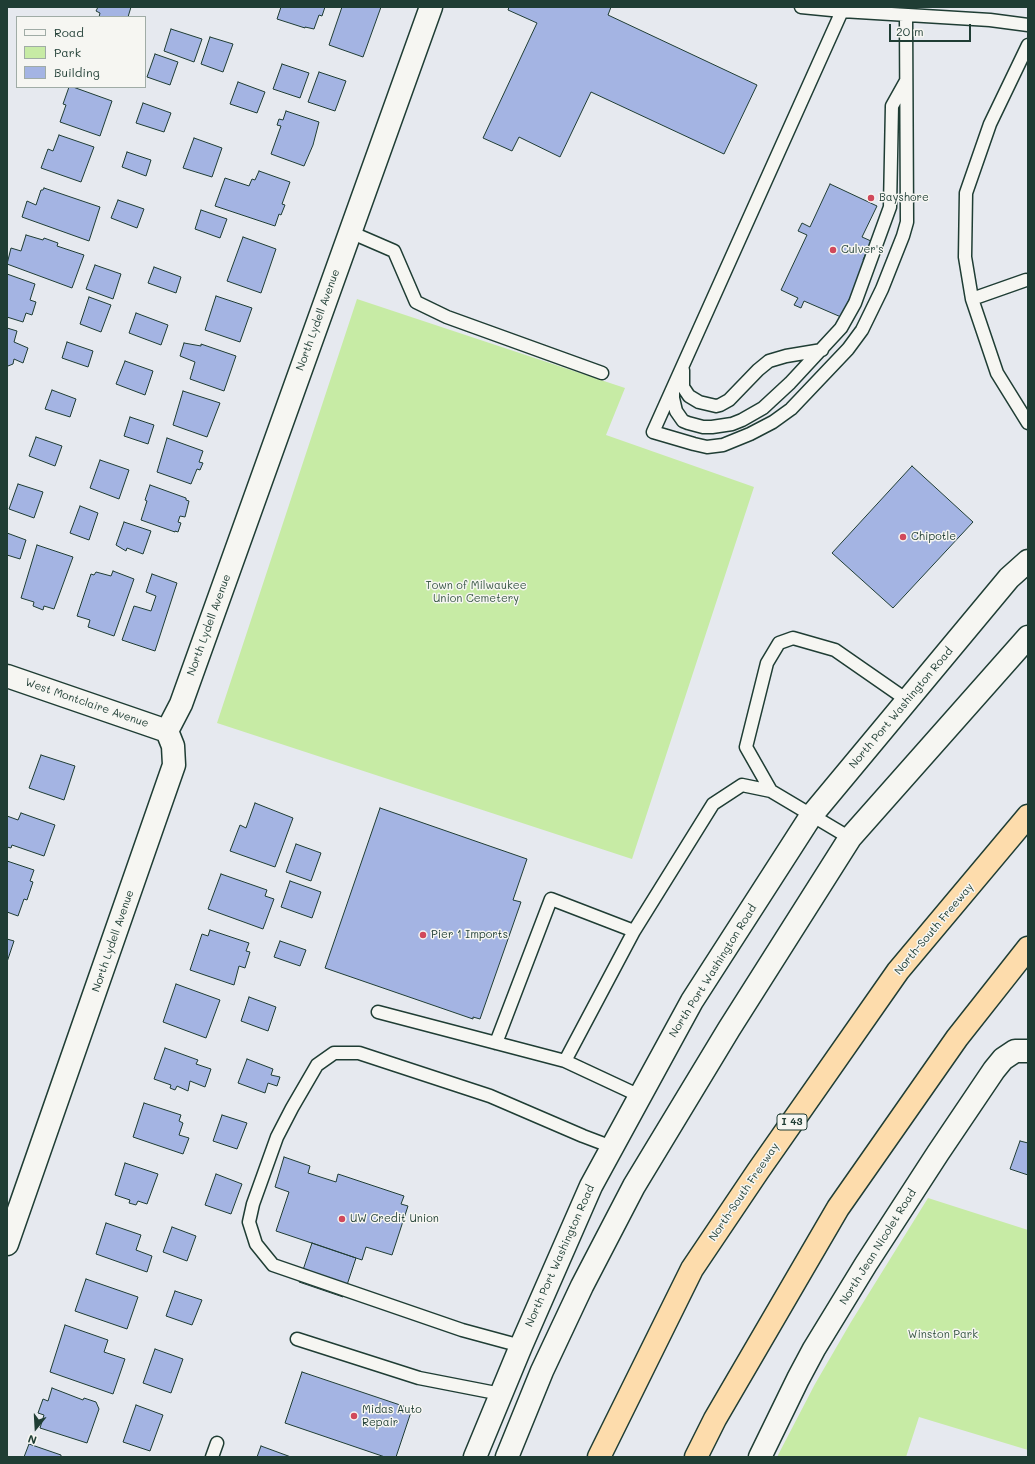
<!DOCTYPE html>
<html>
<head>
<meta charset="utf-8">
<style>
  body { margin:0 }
  #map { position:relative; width:1035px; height:1464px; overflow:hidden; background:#e6e9ef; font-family:Mali,sans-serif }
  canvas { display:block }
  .frame { position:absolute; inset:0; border:8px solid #1f3d34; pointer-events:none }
  .legend { position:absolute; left:16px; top:16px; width:130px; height:72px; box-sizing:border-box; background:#f6f6f2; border:1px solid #a0aca6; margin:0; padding:5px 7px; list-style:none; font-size:12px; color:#1f3d34 }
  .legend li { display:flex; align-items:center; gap:8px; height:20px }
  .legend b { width:20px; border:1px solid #a0aca6 }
  .north { position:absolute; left:16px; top:1408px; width:40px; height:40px; -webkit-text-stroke:3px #f6f6f2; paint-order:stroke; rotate:198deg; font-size:11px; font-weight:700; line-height:16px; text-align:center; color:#1f3d34 }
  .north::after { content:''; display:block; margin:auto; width:14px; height:18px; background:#1f3d34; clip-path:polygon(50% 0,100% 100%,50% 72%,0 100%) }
  .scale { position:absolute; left:889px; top:24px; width:82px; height:18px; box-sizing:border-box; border:2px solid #1f3d34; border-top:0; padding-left:5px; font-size:12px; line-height:14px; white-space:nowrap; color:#1f3d34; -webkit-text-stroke:3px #f6f6f2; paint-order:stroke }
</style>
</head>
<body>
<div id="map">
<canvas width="1035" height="1464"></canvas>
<div class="frame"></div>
<ul class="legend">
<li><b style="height:5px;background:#f6f6f2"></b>Road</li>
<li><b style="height:11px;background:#c7eba5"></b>Park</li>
<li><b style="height:11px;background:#a4b4e3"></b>Building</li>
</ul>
<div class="north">N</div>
<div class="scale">20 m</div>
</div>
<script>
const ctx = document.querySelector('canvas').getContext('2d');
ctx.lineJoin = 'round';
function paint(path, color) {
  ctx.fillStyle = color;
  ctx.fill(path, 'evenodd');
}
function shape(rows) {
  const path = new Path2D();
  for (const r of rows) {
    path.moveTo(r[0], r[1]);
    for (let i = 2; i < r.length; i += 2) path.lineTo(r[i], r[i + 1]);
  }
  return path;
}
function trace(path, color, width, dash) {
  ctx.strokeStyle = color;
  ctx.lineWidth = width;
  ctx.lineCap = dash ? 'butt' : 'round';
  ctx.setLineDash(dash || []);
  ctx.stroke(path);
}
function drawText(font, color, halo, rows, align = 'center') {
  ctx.font = font + ' Mali,sans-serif';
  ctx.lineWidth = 3;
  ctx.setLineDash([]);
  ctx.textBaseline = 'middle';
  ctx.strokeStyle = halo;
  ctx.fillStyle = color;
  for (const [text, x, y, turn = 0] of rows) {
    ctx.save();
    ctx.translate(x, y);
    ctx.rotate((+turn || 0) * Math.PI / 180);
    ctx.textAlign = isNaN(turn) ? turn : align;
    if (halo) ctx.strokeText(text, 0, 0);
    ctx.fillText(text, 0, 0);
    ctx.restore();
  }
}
const green = shape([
  [357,299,625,388,606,435,754,487,632,859,217,723],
  [928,1198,1028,1230,1028,1450,919,1417,906,1457,777,1457,815,1384,851,1322]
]);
const building = shape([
  [98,7,131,7,128,17,99,17,100,13,96,11,98,7],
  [281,7,325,7,322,16,319,15,314,29,305,27,305,28,277,19,281,7],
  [342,7,381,7,363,57,329,45,342,7],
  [509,7,611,7,608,15,757,85,724,154,591,92,560,157,519,137,512,151,483,138,537,23,508,10,509,7],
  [171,29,202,39,194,62,164,51,171,29],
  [210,37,233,44,223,72,201,64,210,37],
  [155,54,178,62,170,85,147,77,155,54],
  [282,64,309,73,300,98,273,89,282,64],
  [319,72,346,81,335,111,308,102,319,72],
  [238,82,265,92,257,113,230,104,238,82],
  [69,87,73,87,112,101,100,136,60,122,66,105,63,104,69,87],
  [143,103,171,113,164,132,136,123,143,103],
  [286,111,319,122,313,145,304,166,271,154,281,126,277,125,279,119,283,120,286,111],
  [59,135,94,147,81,182,41,168,48,149,53,151,59,135],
  [194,138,222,148,212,177,183,168,194,138],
  [127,152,151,160,146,176,122,167,127,152],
  [259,171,290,182,282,204,285,205,281,215,279,214,275,226,215,206,225,178,249,186,252,179,255,180,259,171],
  [830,184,877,206,862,237,871,241,863,260,867,261,841,317,804,301,801,308,794,305,798,298,781,290,807,235,798,231,802,223,810,227,830,184],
  [44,188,100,207,89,241,22,217,27,201,36,205,41,190,43,190,44,188],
  [118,200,144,209,137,228,111,218,118,200],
  [201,210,227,219,220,238,195,229,201,210],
  [26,235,43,240,44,238,58,243,57,246,84,255,72,288,7,264,11,248,21,251,26,235],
  [243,237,276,249,261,293,227,281,243,237],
  [95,265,121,274,113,299,86,289,95,265],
  [154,267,181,277,176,293,148,283,154,267],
  [7,274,35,284,30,300,36,302,32,315,26,313,23,322,7,317,7,274],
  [216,296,252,308,240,342,205,330,216,296],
  [89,297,111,305,101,332,80,324,89,297],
  [136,313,168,325,161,345,129,333,136,313],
  [7,328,17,331,14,342,28,348,23,363,14,359,13,364,8,366,7,366,7,328],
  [67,342,93,351,88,367,62,358,67,342],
  [184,343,201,346,201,344,236,356,224,391,190,379,195,362,180,356,184,343],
  [125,361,153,371,145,395,116,384,125,361],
  [52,390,76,399,70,417,45,409,52,390],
  [183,391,220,403,207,437,173,425,183,391],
  [130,417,154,425,148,444,124,436,130,417],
  [36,437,62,446,55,466,29,456,36,437],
  [167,438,203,451,199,462,203,463,200,470,197,469,191,484,157,472,167,438],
  [100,460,129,470,119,499,90,488,100,460],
  [912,466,973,522,893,608,832,553,912,466],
  [18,484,43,492,34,518,9,509,18,484],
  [150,485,186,498,186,500,189,501,185,517,180,516,178,522,181,523,178,532,175,531,175,532,141,520,147,501,145,500,150,485],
  [80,506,98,513,89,540,70,533,80,506],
  [124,522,151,531,143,554,127,548,126,551,116,545,124,522],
  [7,533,26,540,20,559,7,555,7,533],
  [37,545,73,557,54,609,44,606,43,610,33,606,34,602,21,598,37,545],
  [113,571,134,579,114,636,88,627,90,620,77,616,91,574,94,575,96,572,111,576,113,571],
  [152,574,177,583,155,651,122,640,134,606,151,611,156,596,146,592,152,574],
  [41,755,75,766,64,800,29,788,41,755],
  [255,803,293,818,275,867,230,851,240,825,246,828,255,803],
  [380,808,527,859,513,900,521,902,480,1019,473,1017,473,1019,325,968,380,808],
  [21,813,55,825,44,856,12,845,11,848,7,847,7,816,18,820,21,813],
  [296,844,321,853,311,881,286,872,296,844],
  [7,861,34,870,30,881,33,882,27,900,24,899,18,916,7,912,7,861],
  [221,874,267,890,265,896,274,899,263,929,208,909,221,874],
  [290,881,321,892,312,918,281,907,290,881],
  [210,930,249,943,246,951,250,952,245,968,239,966,234,985,190,970,202,934,208,936,210,930],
  [7,939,14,941,7,962,7,939],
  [280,941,306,950,300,966,274,957,280,941],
  [176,984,220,1000,206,1038,163,1022,176,984],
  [249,997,276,1007,268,1031,241,1021,249,997],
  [165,1048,198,1060,196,1064,211,1069,205,1087,190,1081,188,1091,177,1086,175,1090,170,1088,171,1085,154,1079,165,1048],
  [247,1059,273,1069,271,1075,280,1077,277,1086,268,1083,265,1093,238,1083,247,1059],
  [144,1103,181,1115,179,1121,183,1123,179,1135,189,1138,183,1154,133,1137,144,1103],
  [222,1115,247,1123,237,1149,213,1141,222,1115],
  [1020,1141,1028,1143,1028,1175,1010,1169,1020,1141],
  [284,1157,310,1166,308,1173,336,1182,338,1174,404,1196,401,1204,408,1206,392,1255,366,1247,362,1260,276,1231,289,1192,275,1187,284,1157],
  [125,1163,158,1174,147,1204,138,1201,136,1205,129,1203,130,1200,115,1195,125,1163],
  [216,1174,242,1184,231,1214,205,1205,216,1174],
  [106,1223,141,1235,136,1250,152,1256,147,1272,96,1254,106,1223],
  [172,1227,196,1236,187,1261,163,1252,172,1227],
  [312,1243,356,1258,343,1297,299,1282,312,1243],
  [86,1279,138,1297,127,1329,75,1311,86,1279],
  [175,1291,202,1300,192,1325,166,1316,175,1291],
  [65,1325,108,1340,104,1352,125,1359,113,1394,50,1372,65,1325],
  [155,1349,183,1359,171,1393,143,1383,155,1349],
  [302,1372,412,1409,396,1457,385,1457,285,1423,302,1372],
  [52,1388,83,1400,84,1398,96,1402,99,1409,87,1443,40,1428,44,1415,38,1413,43,1399,48,1401,52,1388],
  [136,1405,163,1415,150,1451,123,1442,136,1405],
  [29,1444,61,1455,61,1457,24,1457,29,1444],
  [261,1446,291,1457,257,1457,261,1446]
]);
const service = shape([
  [801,7,842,11,990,20,1028,25],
  [842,11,653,432,694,444,707,447,723,445,750,434,773,422,791,409,848,349,862,330,882,289,903,236,907,222,906,15],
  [1028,45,990,124,966,193,965,257,972,299,997,373,1028,423],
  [350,232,394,251,416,302,447,317,602,373],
  [972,299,1026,280],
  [683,370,683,387,689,396,699,402,716,406,720,405,729,400,758,370,769,361,786,356,822,350],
  [673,388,673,398,676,411,683,421,688,423,703,427,712,427,732,424,742,420,763,408,790,383,841,328,855,303,890,207,892,106,906,81],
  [771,791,746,747,767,663,779,643,793,638,835,650,907,700],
  [378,1012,565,1061,640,1096],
  [496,1043,551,899,634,931],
  [565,1061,634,931,713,804,742,785,771,791,850,838],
  [297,1339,419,1378,501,1394],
  [521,1346,462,1330,273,1265,256,1244,249,1222,253,1204,277,1137,292,1108,317,1065,334,1053,359,1053,490,1096,583,1136,612,1147],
  [212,1457,217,1443]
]);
const minor = shape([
  [7,676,167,731],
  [7,1244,174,765,173,746,167,731,181,704,431,7],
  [760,1457,798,1379,814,1349,866,1264,938,1153,994,1070,1003,1059,1015,1051,1028,1051]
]);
const secondary = shape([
  [475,1457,521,1346,591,1186,692,1001,811,816,1009,578,1028,561],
  [507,1457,542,1371,582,1286,634,1186,729,1029,850,838,1028,637]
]);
const motorway = shape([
  [599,1457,692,1269,758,1171,898,971,1028,816],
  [696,1457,715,1419,838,1208,957,1038,1028,948]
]);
const markers = [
  [871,198,4,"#d1495b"],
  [833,250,4,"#d1495b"],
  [903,537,4,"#d1495b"],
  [423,935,4,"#d1495b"],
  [342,1219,4,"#d1495b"],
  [354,1416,4,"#d1495b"]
];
const shields = [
  [792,1122,30]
];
const shieldNames = [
  ["I 43",792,1122]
];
const poiNames = [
  ["Bayshore",879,198],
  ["Culver's",841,250],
  ["Chipotle",911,537],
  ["Pier 1 Imports",431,935],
  ["UW Credit Union",350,1219],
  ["Midas Auto",362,1410],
  ["Repair",362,1423]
];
const streetNames = [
  ["North Lydell Avenue",318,320,-70],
  ["North Lydell Avenue",209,625,-70],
  ["West Montclaire Avenue",87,703,19],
  ["North Port Washington Road",901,708,-50],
  ["North-South Freeway",934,929,-50],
  ["North Lydell Avenue",113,941,-71],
  ["North Port Washington Road",713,971,-58],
  ["North-South Freeway",744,1192,-56],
  ["North Jean Nicolet Road",878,1247,-58],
  ["North Port Washington Road",560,1256,-66]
];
const parkNames = [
  ["Town of Milwaukee",476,586],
  ["Union Cemetery",476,599],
  ["Winston Park",943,1335]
];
paint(green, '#c7eba5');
paint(building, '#a4b4e3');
trace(building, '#1f3d34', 1);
trace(service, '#1f3d34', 15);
trace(minor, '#1f3d34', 25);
trace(secondary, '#1f3d34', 25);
trace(motorway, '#1f3d34', 25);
trace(service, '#f6f6f2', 12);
trace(minor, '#f6f6f2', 22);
trace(secondary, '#f6f6f2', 22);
trace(motorway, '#fddcac', 22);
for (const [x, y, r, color] of markers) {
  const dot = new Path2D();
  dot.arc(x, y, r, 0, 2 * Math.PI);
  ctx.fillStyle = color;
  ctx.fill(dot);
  trace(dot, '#f6f6f2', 1.5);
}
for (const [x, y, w] of shields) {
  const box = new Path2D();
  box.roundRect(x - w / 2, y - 8, w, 16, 3);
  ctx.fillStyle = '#f6f6f2';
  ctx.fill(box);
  trace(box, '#1f3d34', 1);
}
drawText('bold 10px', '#1f3d34', null, shieldNames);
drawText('11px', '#1f3d34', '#f6f6f2', poiNames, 'left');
drawText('11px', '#1f3d34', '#f6f6f2', streetNames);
drawText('11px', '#385745', '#f6f6f2', parkNames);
</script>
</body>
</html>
